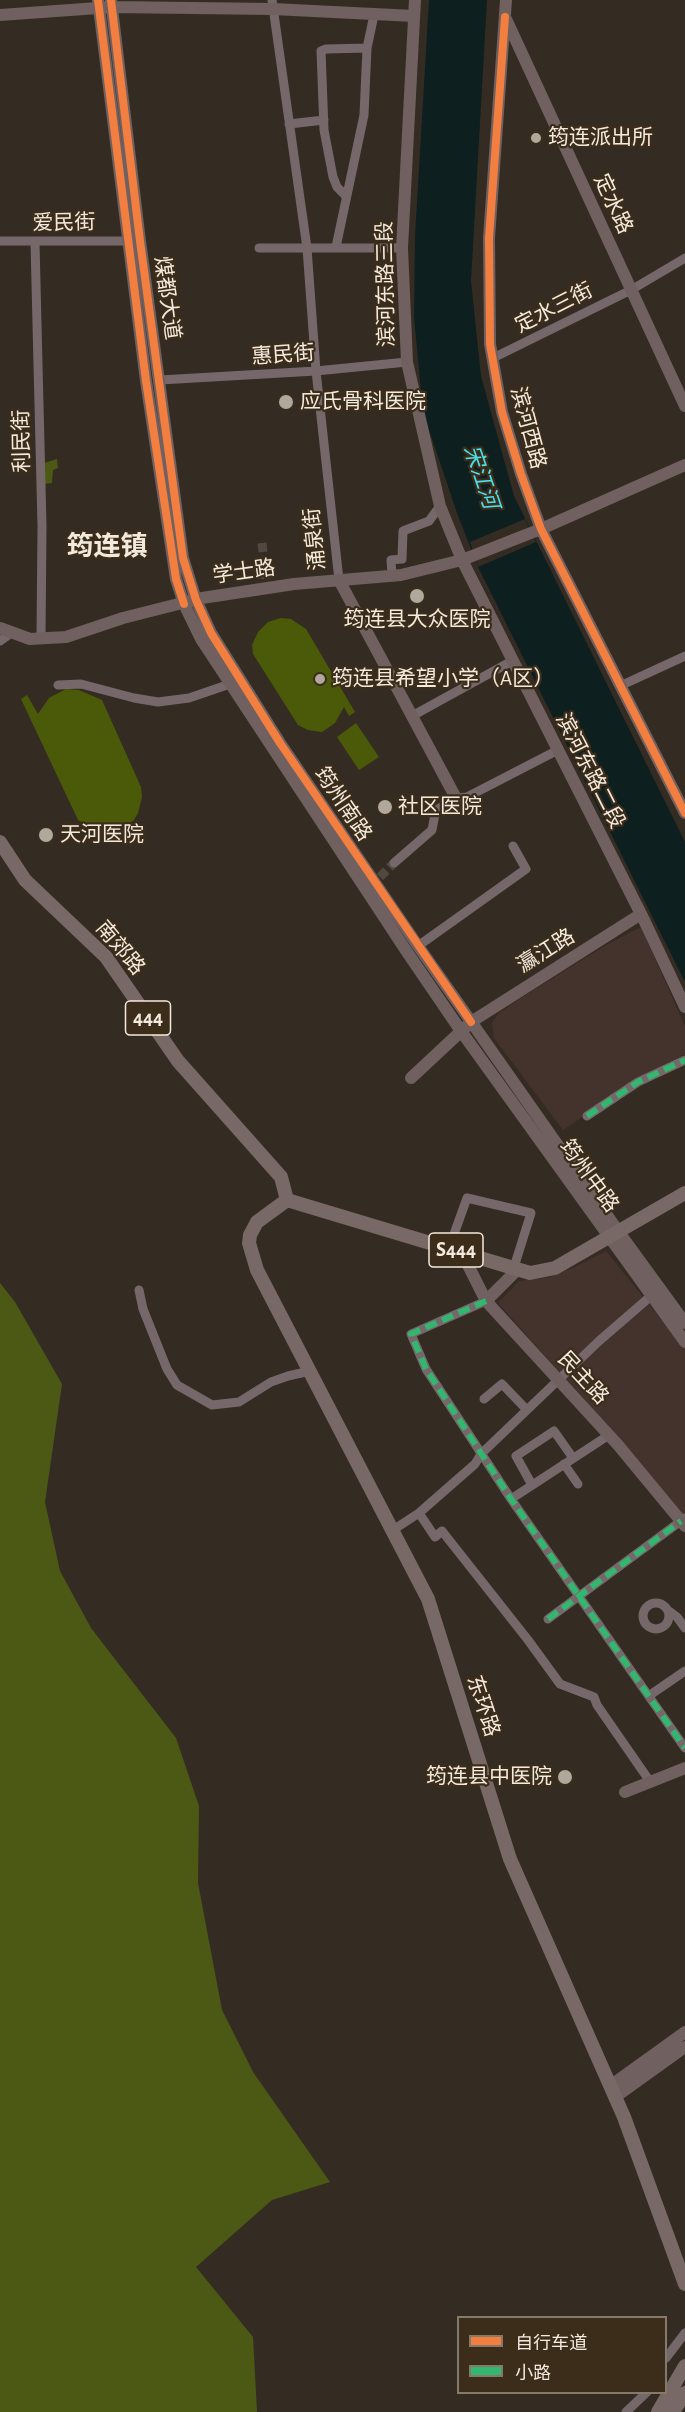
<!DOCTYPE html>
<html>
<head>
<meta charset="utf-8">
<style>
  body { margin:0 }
  #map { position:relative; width:685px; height:2412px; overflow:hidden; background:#342c23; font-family:"Alegreya Sans","Noto Sans SC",sans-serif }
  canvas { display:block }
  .legend { position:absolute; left:457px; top:2316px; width:210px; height:78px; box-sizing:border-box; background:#3c2d1b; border:2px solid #857969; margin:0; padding:8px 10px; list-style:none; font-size:18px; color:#f3eade }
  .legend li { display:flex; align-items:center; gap:12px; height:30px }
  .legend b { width:30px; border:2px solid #857969 }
</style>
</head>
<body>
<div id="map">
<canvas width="685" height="2412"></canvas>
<ul class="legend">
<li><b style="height:8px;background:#f27e40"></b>自行车道</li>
<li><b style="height:8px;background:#33b770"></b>小路</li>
</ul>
</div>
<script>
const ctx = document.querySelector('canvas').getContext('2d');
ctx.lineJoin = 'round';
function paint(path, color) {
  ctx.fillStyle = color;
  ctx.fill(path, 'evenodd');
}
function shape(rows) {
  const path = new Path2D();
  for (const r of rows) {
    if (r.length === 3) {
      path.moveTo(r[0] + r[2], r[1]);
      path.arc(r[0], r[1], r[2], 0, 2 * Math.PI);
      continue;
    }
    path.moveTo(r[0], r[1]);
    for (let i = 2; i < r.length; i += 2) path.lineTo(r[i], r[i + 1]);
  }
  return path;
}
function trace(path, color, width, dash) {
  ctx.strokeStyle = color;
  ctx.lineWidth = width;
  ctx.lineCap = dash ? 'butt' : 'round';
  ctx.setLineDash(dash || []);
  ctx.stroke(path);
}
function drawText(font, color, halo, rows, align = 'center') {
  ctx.font = font + ' "Alegreya Sans","Noto Sans SC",sans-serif';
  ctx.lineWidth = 4.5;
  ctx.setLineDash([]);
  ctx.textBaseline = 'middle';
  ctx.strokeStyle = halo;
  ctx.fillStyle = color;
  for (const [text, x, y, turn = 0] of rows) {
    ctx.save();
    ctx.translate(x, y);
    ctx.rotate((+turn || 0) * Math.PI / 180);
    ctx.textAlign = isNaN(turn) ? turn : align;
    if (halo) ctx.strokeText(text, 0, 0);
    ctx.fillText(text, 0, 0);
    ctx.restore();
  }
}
const commercial = shape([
  [641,927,685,1026,685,1054,625,1088,563,1130,494,1038,492,1022,500,1012,532,991,608,944],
  [606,1251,685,1349,685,1522,618,1437,498,1303,519,1281,550,1277,575,1267]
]);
const green = shape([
  [281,618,291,619,306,629,355,712,349,716,344,707,335,723,322,732,308,730,298,725,253,654,252,645,258,632,268,622],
  [66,689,79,690,102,700,141,787,142,797,138,813,134,820,119,830,101,834,78,820,21,699,27,695,38,714,49,698],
  [356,723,379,757,359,770,337,737]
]);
const forest = shape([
  [57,459,58,468,53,470,52,483,44,484,44,463],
  [0,1283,15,1302,62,1384,45,1502,60,1571,91,1628,176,1738,199,1806,198,1883,222,2010,253,2072,330,2182,272,2200,196,2267,253,2337,257,2412,0,2412]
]);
const water = shape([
  [429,0,487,0,471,281,481,376,514,496,685,842,685,982,478,567,457,513,423,412,414,317,415,236]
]);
const pier = shape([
  [525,519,536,542,478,567,470,542]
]);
const streetTunnel = shape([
  [262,543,266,579],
  [380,877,394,863]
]);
const street = shape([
  [272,0,307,248,316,371,339,580],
  [289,124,324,120],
  [346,196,337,187,333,177,324,130,321,51,326,49,367,48],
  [0,241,129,241],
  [35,243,42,526,41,638],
  [336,247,364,115,367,48,374,15],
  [259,248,402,248],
  [493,358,631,290,685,258],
  [160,380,316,371,407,362],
  [392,575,391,560,402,559,403,531,429,521,440,506],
  [0,641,11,633],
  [58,685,81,684,134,698,158,702,189,698,230,684],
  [620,686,685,656],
  [412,716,512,661],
  [394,863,432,830,435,814,438,809,456,798,467,797,558,750],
  [418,946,526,869,513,846],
  [587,1116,638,1082,685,1060],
  [449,1248,467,1198,531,1213,515,1264,517,1270],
  [139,1290,143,1309,167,1369,177,1385,212,1405,239,1402,271,1382,288,1376,310,1371],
  [486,1301,411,1334,426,1369,511,1499,685,1748],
  [484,1399,502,1384,527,1410],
  [564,1464,578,1484],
  [532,1485,516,1456,554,1431,573,1458],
  [511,1499,609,1435],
  [419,1513,435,1537,442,1531,528,1640,560,1684,594,1697,597,1705,651,1783],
  [393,1530,419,1513,475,1464,481,1454,599,1341,651,1296],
  [656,1616,13],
  [669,1611,677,1617,685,1628],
  [548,1619,685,1518],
  [650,1695,685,1671],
  [666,2358,685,2333],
  [626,2412,647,2392]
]);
const secondary = shape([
  [98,0,146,381,176,579,184,604,201,639,407,952,461,1031,685,1342],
  [111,0,140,241,183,558,196,600,211,633,280,743,418,946,618,1231,685,1323],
  [506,0,489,238,490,344,502,412,521,474,541,529,685,813],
  [0,15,112,7,273,9,414,16],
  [506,19,685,406],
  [685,465,541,529,462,560,644,920,685,1007],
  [339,580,456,798],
  [0,628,30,639,66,637,123,618,202,598,294,584,401,575,462,560,440,506,407,362,402,248,415,0],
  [411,1078,471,1022,641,914],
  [461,1251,486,1301,618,1445,685,1526],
  [486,1301,517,1270],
  [625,1792,685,1768],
  [610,2086,685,2032],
  [615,2097,685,2047]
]);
const primary = shape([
  [0,842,25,880,106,957,178,1061,281,1177,287,1200],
  [287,1200,257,1222,250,1235,249,1243,257,1270,428,1599,510,1859,624,2117,685,2284],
  [287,1200,530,1273,555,1268,685,1193],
  [658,2412,685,2366],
  [673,2412,685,2393]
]);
const quiet = shape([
  [587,1116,638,1082,685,1060],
  [486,1301,411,1334,426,1369,511,1499,685,1748],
  [548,1619,681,1521]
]);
const cycleway = shape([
  [98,0,146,381,176,579,184,604],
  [111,0,140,241,183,558,196,600,211,633,280,743,471,1022],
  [505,17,489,238,490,344,502,412,521,474,541,529,685,813]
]);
const markers = [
  [536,138,6,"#b0a89d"],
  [286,402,8,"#b0a89d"],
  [417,596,8,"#b0a89d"],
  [320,679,6,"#b0a89d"],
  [385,807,8,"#b0a89d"],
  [46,835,8,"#b0a89d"],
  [565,1777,8,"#b0a89d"]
];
const shields = [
  [148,1018,45],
  [456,1250,54]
];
const shieldNames = [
  ["444",148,1018],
  ["S444",456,1250]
];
const poiNames = [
  ["筠连派出所",548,138],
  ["应氏骨科医院",300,402],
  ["筠连县大众医院",417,620,"center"],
  ["筠连县希望小学（A区）",332,679],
  ["社区医院",398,807],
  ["天河医院",60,835],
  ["筠连县中医院",552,1777,"right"]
];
const streetNames = [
  ["定水路",613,204,65],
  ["爱民街",64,223,-1],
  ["滨河东路三段",386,284,-91],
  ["煤都大道",167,298,82],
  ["定水三街",554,308,-27],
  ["惠民街",283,355,-4],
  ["滨河西路",528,428,75],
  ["利民街",22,441,-91],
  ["涌泉街",315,539,-96],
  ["学士路",244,572,-8],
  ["滨河东路二段",590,771,63],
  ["筠州南路",343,804,56],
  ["南郊路",120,948,50],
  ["瀛江路",546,951,-32],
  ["筠州中路",589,1176,54],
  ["民主路",583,1378,47],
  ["东环路",483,1706,72]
];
const waterNames = [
  ["宋江河",481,477,71]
];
const districtNames = [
  ["筠连镇",107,547]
];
paint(commercial, '#44322d');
paint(green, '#4b5a08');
paint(forest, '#4b5915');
paint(water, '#0e1f20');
paint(pier, '#342c23');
trace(streetTunnel, '#51483f', 9, [9, 4.5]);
trace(street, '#76686a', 9);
trace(secondary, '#70605f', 12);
trace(primary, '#786866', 14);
trace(quiet, '#33b770', 6, [12, 6]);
trace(cycleway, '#f27e40', 8);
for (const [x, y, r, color] of markers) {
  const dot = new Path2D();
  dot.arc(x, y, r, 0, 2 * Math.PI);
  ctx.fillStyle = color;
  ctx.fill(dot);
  trace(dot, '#3c2d1b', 2);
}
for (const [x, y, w] of shields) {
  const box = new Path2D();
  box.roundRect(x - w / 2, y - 17, w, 34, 4.5);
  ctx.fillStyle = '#3c2d1b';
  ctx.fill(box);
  trace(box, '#f3eade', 1.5);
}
drawText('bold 20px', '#f3eade', null, shieldNames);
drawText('21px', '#f3eade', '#3c2d1b', poiNames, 'left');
drawText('21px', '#f3eade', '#3c2d1b', streetNames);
drawText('italic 22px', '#49e0ee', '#3c2d1b', waterNames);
drawText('bold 27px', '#f3eade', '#3c2d1b', districtNames);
</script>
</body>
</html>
